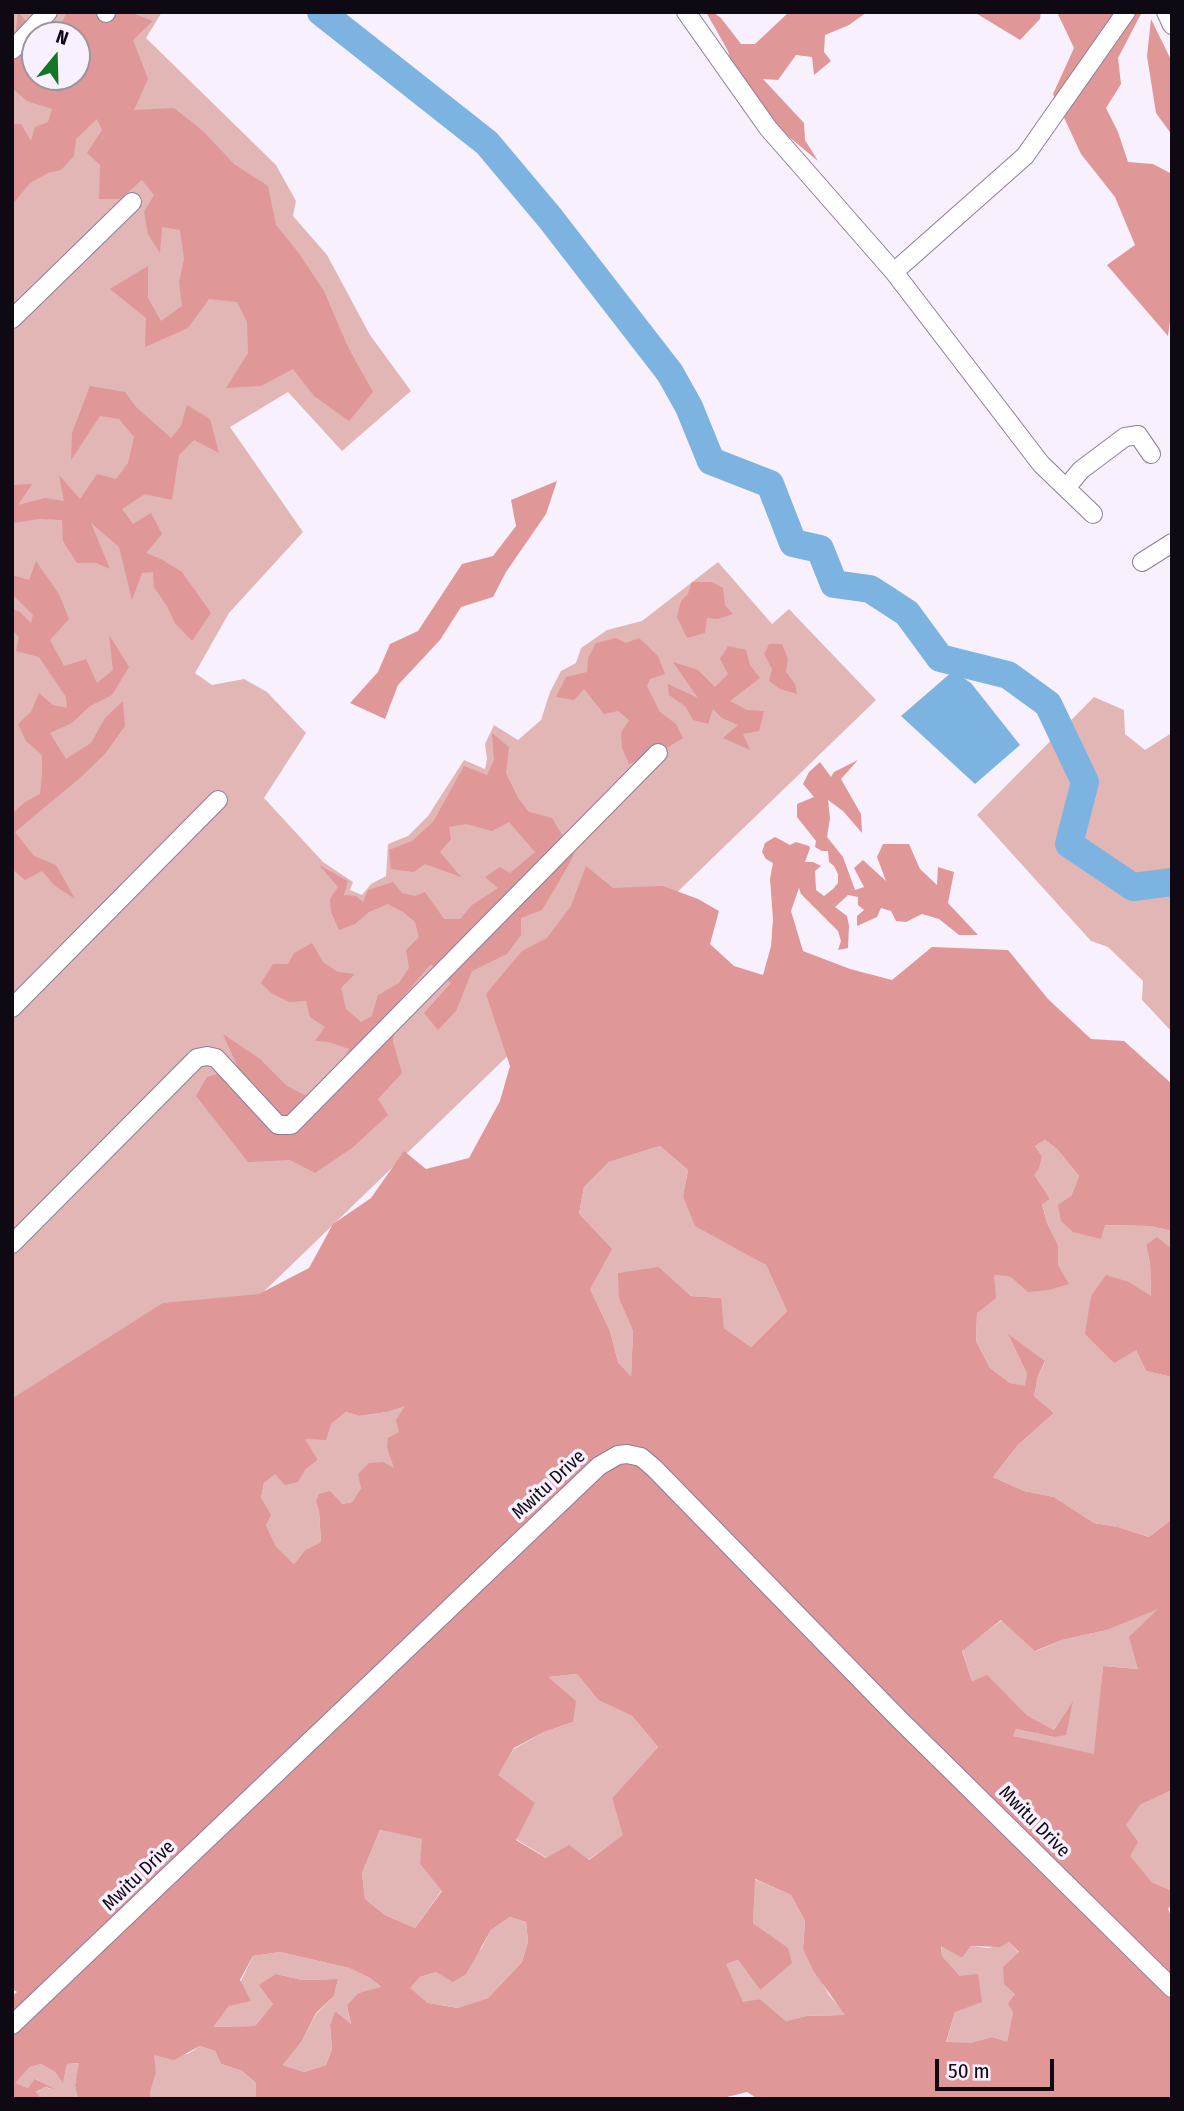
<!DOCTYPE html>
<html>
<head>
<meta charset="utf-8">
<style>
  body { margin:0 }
  #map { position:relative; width:1184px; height:2111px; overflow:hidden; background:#f8f0fd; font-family:"Fira Sans Condensed",sans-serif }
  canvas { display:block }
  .frame { position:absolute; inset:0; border:14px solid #0f0914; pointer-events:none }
  .north { position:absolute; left:21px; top:21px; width:70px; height:70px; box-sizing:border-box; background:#f8f0fd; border:2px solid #9b94a0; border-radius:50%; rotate:19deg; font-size:19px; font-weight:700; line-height:28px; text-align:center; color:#0f0914 }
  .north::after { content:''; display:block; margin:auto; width:24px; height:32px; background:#157627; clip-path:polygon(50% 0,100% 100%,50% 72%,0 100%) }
  .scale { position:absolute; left:935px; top:2059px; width:119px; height:32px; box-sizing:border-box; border:4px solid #0f0914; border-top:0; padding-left:9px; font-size:21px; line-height:24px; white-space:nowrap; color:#0f0914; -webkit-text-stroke:5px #f8f0fd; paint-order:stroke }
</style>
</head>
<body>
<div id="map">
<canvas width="1184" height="2111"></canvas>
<div class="frame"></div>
<div class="north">N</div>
<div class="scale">50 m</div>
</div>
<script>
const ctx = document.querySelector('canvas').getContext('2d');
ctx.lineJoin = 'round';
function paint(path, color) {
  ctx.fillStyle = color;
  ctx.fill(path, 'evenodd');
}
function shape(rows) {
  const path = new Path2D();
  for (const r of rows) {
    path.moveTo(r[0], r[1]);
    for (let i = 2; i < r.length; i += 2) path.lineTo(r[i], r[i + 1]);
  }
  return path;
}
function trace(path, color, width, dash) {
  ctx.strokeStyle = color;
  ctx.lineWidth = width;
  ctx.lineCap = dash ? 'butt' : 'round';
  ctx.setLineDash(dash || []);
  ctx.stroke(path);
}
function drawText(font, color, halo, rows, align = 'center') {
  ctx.font = font + ' "Fira Sans Condensed",sans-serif';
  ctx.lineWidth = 7;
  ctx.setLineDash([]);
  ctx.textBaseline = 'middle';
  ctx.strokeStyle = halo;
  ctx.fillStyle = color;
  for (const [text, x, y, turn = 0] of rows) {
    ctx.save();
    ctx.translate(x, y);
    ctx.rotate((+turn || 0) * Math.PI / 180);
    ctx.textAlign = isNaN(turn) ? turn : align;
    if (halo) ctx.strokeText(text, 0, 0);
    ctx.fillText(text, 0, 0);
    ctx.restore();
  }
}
const green = shape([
  [12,12,162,12,146,38,276,165,296,201,293,216,327,255,370,335,411,391,342,451,288,392,230,427,303,532,229,613,195,673,212,685,244,679,267,692,306,733,264,798,323,862,353,882,350,890,362,895,371,884,386,876,388,844,408,836,428,816,464,760,485,769,487,759,485,744,494,725,518,740,541,720,550,692,561,671,576,663,581,648,607,630,642,621,718,562,772,624,789,609,876,700,12,1535],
  [35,35,77,35,77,77,35,77],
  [1094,697,1124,710,1125,734,1145,750,1170,734,1172,736,1172,1032,1142,1000,1143,981,1108,947,1091,941,977,815],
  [1045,1140,1057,1149,1079,1176,1071,1196,1101,1239,1104,1225,1151,1226,1171,1231,1171,1248,1146,1245,1150,1263,1151,1297,1129,1282,1091,1296,1089,1315,1136,1350,1146,1371,1172,1377,1172,1519,1149,1537,1118,1527,1094,1523,1054,1497,1024,1491,993,1477,1018,1445,1054,1413,1034,1396,1038,1376,1045,1362,1009,1336,1027,1374,1026,1387,1010,1383,990,1368,976,1341,977,1313,994,1275,1011,1277,1058,1265,1058,1245,1047,1223,1042,1203,1050,1199,1033,1175,1042,1156,1035,1146],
  [660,1146,688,1170,683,1196,736,1247,766,1265,787,1311,751,1347,724,1328,720,1298,691,1296,659,1267,619,1299,633,1331,631,1378,618,1362,610,1331,590,1289,579,1214,584,1187,609,1162],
  [406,1405,399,1432,387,1448,395,1469,361,1488,352,1502,342,1504,316,1502,319,1511,321,1542,305,1550,294,1564,276,1546,266,1525,261,1498,264,1483,275,1473,305,1470,318,1460,304,1439,331,1424,346,1412,359,1416,387,1412],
  [1160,1607,1138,1669,1103,1666,1095,1755,1012,1736,1016,1729,1054,1737,1072,1703,1054,1730,1027,1715,987,1676,972,1681,962,1650,1002,1620,1036,1651,1062,1640,1107,1630],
  [577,1674,598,1700,632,1716,658,1747,612,1798,624,1835,588,1860,547,1858,516,1839,497,1775,514,1749,544,1732,573,1722,548,1677],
  [1172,1790,1172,1891,1152,1882,1129,1856,1126,1824,1140,1805],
  [380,1830,423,1839,420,1864,442,1890,415,1928,385,1915,365,1899,362,1873],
  [754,1879,791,1895,805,1921,803,1949,829,1995,847,2015,806,2016,786,2021,760,1999,743,2003,725,1964,738,1960,760,1990,768,1934,753,1923],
  [510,1917,526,1922,528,1942,522,1962,488,1998,459,2008,428,2003,409,1988,420,1977,436,1972,481,1949,491,1930],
  [1009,1942,1019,1953,1013,2012,1007,2043,992,2037,970,2043,946,2043,955,2012,960,1976,942,1956,941,1945,962,1958,971,1946,988,1948],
  [280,1952,349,1968,370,1978,382,1988,358,1993,347,2005,351,2025,335,2011,330,2025,332,2049,326,2065,304,2072,283,2065,302,2041,316,2014,334,1996,338,1979,302,1980,276,1974,273,2004,255,2026,212,2027,229,2006,253,1956],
  [200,2046,215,2051,221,2064,242,2071,257,2084,256,2099,152,2099,150,2093,156,2073,153,2055,188,2054],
  [80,2063,75,2084,78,2099,41,2099,35,2093,45,2087,51,2089,36,2079,28,2088,14,2083,30,2067,41,2064,55,2072,63,2082,67,2064]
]);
const forest = shape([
  [18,12,38,35,35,35,35,77,45,78,77,77,77,35,56,34,67,12,129,12,153,21,133,40,148,79,134,110,174,108,203,131,234,164,268,186,276,225,298,252,324,291,348,347,373,392,349,421,314,396,293,369,261,386,226,388,248,353,247,322,237,302,209,299,188,328,145,347,146,318,110,289,148,266,148,298,161,321,182,306,179,282,184,259,180,230,162,227,160,253,148,234,144,212,154,195,142,180,120,199,99,199,100,165,87,153,102,130,97,119,76,139,74,156,61,170,48,173,30,183,12,205,12,124,21,124,31,141,35,127,48,122,52,109,27,101,12,88,12,35,16,31],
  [706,12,713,12,721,18,741,44,755,44,789,12,867,12,849,25,825,35,824,52,831,61,814,75,812,57,796,55,778,80,763,79,804,123,805,140,818,161,782,131,733,72,728,51],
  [974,12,1041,12,1040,19,1020,40],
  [1057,12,1142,12,1118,58,1121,84,1106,108,1118,132,1128,162,1153,164,1172,174,1172,306,1168,336,1107,265,1135,245,1115,197,1081,154,1053,94,1074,48],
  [1151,19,1172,62,1172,135,1156,113,1147,56],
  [90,386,125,392,136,407,171,438,181,426,187,405,210,419,219,453,194,440,179,455,172,500,145,494,122,509,133,524,151,513,162,534,146,553,161,559,182,572,211,613,192,641,175,623,167,606,154,587,153,572,142,573,132,600,119,547,91,523,110,569,96,563,77,563,63,541,62,520,40,519,12,523,12,485,32,484,18,505,45,498,64,501,59,475,80,499,97,474,116,479,128,463,134,437,119,419,100,416,71,460,72,433],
  [557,481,546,514,506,572,493,597,461,607,440,640,398,685,385,719,350,703,378,672,390,644,418,631,462,564,493,556,516,526,511,500],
  [36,561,59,594,69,619,50,640,64,666,86,659,97,683,113,670,109,635,129,667,112,695,90,706,72,723,50,733,66,759,91,743,105,718,123,701,125,726,105,754,81,777,15,832,34,856,56,865,75,899,54,885,42,871,25,880,12,869,12,814,25,802,40,794,42,773,42,755,26,741,18,724,31,712,39,693,53,705,67,708,66,697,39,657,16,651,19,637,12,630,12,609,20,612,31,623,33,615,12,594,12,575,29,580],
  [692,582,712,582,723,588,725,605,733,614,718,619,707,618,705,633,687,638,677,617,681,601,688,594],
  [616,638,626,643,639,638,658,656,665,674,650,679,647,686,660,712,676,724,683,738,665,749,629,764,622,748,621,733,629,720,618,711,604,714,584,689,574,700,556,697,566,677,587,672,588,658,596,643],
  [769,644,782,644,788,659,786,672,795,684,797,694,780,689,769,681,772,669,764,654],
  [728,646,746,650,750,665,760,678,730,701,747,710,764,711,759,731,743,734,750,750,723,738,738,725,722,718,713,709,708,724,693,720,685,706,669,695,668,684,698,698,673,662,698,670,715,687,728,674,720,659],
  [492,733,509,747,506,773,518,798,529,812,552,818,574,855,557,885,542,910,521,918,521,935,507,954,472,971,456,1011,438,1030,424,1013,451,983,431,964,396,1005,393,1042,402,1073,378,1099,388,1115,352,1148,315,1173,290,1160,248,1162,196,1096,207,1077,238,1068,223,1034,260,1059,287,1086,324,1105,344,1085,344,1060,349,1049,329,1042,315,1041,325,1027,310,1017,306,1001,289,1002,271,993,261,983,273,964,288,964,294,953,312,943,323,962,338,972,355,974,341,988,346,1009,361,1022,372,1016,378,995,399,983,409,968,406,950,419,937,415,922,403,912,388,904,369,912,355,924,339,930,331,912,330,899,338,887,319,865,348,881,344,895,356,896,363,902,368,890,393,882,402,893,415,896,425,892,444,919,460,919,472,905,498,888,485,877,500,867,510,873,535,852,509,822,492,831,466,824,449,827,451,839,440,852,461,877,425,864,414,872,391,869,389,850,412,841,433,822,464,766,487,775,494,760],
  [858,760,841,779,861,814,862,833,843,811,828,800,830,818,827,837,843,857,855,890,864,887,854,868,863,860,886,881,877,857,883,844,909,844,920,869,937,885,938,867,954,872,948,903,978,935,959,935,939,919,922,914,906,922,896,921,891,911,881,908,877,917,857,926,857,916,864,910,858,905,858,897,848,895,835,907,847,916,849,926,848,948,838,950,841,941,838,931,801,894,799,888,791,911,803,951,850,969,892,980,932,947,1008,950,1048,999,1091,1039,1124,1041,1172,1084,1172,1377,1146,1371,1136,1350,1114,1363,1085,1334,1091,1296,1106,1275,1129,1282,1151,1296,1150,1263,1146,1245,1157,1237,1171,1248,1171,1231,1151,1226,1105,1225,1101,1239,1073,1232,1061,1221,1058,1205,1071,1196,1079,1176,1057,1149,1045,1140,1035,1146,1042,1156,1039,1168,1034,1175,1050,1199,1042,1204,1047,1223,1058,1245,1058,1265,1069,1284,1049,1290,1028,1292,1011,1277,994,1275,996,1298,977,1313,976,1341,990,1368,1010,1383,1025,1386,1027,1374,1008,1334,1045,1361,1038,1376,1034,1396,1054,1413,1018,1445,993,1477,1024,1491,1054,1497,1094,1523,1118,1527,1149,1537,1172,1519,1172,1790,1140,1805,1126,1825,1138,1842,1130,1856,1152,1882,1172,1891,1172,1904,1168,1909,1172,1918,1172,2099,758,2099,747,2092,719,2099,256,2099,256,2083,242,2071,221,2064,215,2051,200,2046,174,2060,154,2055,156,2073,150,2093,152,2099,78,2099,75,2085,79,2063,67,2064,63,2083,55,2072,41,2064,30,2067,15,2083,28,2088,35,2079,55,2089,45,2087,36,2092,41,2099,12,2099,12,1996,17,1992,12,1989,13,1398,163,1303,259,1294,309,1268,333,1224,371,1198,404,1151,426,1169,469,1158,500,1101,510,1066,486,994,522,951,547,938,571,906,586,866,613,888,663,886,698,899,719,911,710,944,734,966,763,975,771,946,773,919,770,879,773,863,766,859,762,852,765,843,775,837,790,845,796,842,809,846,810,848,805,862,813,862,821,866,815,871,816,890,824,896,833,889,838,883,838,874,834,866,829,862,828,851,822,851,815,847,816,841,797,817,797,804,814,797,803,784,809,772,820,762,831,777,834,772],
  [660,1146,688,1170,683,1196,695,1226,766,1265,787,1311,751,1347,724,1328,721,1298,691,1296,659,1267,618,1273,619,1299,633,1331,631,1377,618,1362,610,1331,590,1289,612,1249,579,1214,584,1187,609,1162],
  [405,1406,396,1420,399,1432,388,1438,387,1448,394,1468,383,1462,369,1463,358,1474,361,1488,352,1502,342,1504,330,1491,319,1494,316,1502,319,1511,321,1542,305,1550,294,1564,276,1546,266,1525,271,1515,261,1498,264,1483,275,1474,285,1485,298,1482,305,1470,318,1460,305,1439,326,1440,331,1424,346,1412,359,1416,387,1412],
  [1158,1609,1129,1637,1138,1669,1103,1666,1094,1754,1013,1736,1016,1729,1054,1737,1066,1735,1073,1701,1054,1730,1027,1715,987,1675,972,1681,962,1651,1001,1620,1035,1651,1062,1640,1107,1630],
  [577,1674,598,1700,632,1716,658,1747,612,1798,623,1835,589,1860,569,1845,546,1858,516,1840,535,1803,498,1775,514,1748,544,1732,573,1722,576,1701,548,1677],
  [380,1830,422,1839,420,1864,442,1891,415,1928,385,1915,365,1899,362,1873],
  [755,1879,791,1895,805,1921,803,1949,814,1972,845,2015,806,2016,786,2021,760,1999,743,2002,726,1964,738,1960,760,1990,792,1963,788,1948,753,1923],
  [510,1917,526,1922,528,1942,522,1962,488,1998,458,2008,428,2003,410,1988,420,1977,436,1972,453,1982,466,1974,491,1930],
  [1009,1942,1019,1952,1003,1967,1004,1984,1015,1994,1008,2004,1013,2012,1007,2042,992,2037,970,2043,946,2042,955,2012,982,2002,978,1974,960,1976,942,1956,941,1946,962,1958,971,1946,1000,1947],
  [280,1952,349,1968,370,1978,381,1987,358,1993,347,2005,351,2024,335,2011,330,2025,332,2049,326,2065,304,2072,283,2065,302,2041,316,2013,334,1996,338,1979,302,1980,276,1974,259,1985,273,2004,255,2026,213,2027,229,2006,251,2001,240,1980,253,1956]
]);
const water = shape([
  [953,671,971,683,1020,745,975,784,901,716]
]);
const river = shape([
  [321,12,487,143,550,218,670,373,689,407,711,461,770,484,793,543,820,549,834,584,870,589,907,613,940,658,1008,675,1048,704,1085,782,1069,844,1133,887,1172,882]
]);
const minor = shape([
  [106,12,106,13],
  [686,12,768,128,894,272,1041,464,1093,514],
  [1166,12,1172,25],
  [12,50,48,12],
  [894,272,1025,156,1126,12],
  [12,319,132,202],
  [1066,488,1081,470,1125,437,1138,435,1151,454],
  [1142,562,1172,543],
  [12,1008,218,800],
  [12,1244,197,1058,207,1056,216,1058,278,1125,291,1125,658,753],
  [12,2025,599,1466,618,1455,627,1454,641,1457,654,1468,899,1719,1172,1988]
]);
const streetNames = [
  ["Mwitu Drive",549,1485,-43],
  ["Mwitu Drive",1034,1822,45],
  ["Mwitu Drive",139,1876,-44]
];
paint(green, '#e3b6b6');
paint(forest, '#df9798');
paint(water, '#7db3e1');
trace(river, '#7db3e1', 28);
trace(minor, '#8e7c9a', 20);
trace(minor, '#fff', 18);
drawText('19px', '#0f0914', '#f8f0fd', streetNames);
</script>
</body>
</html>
